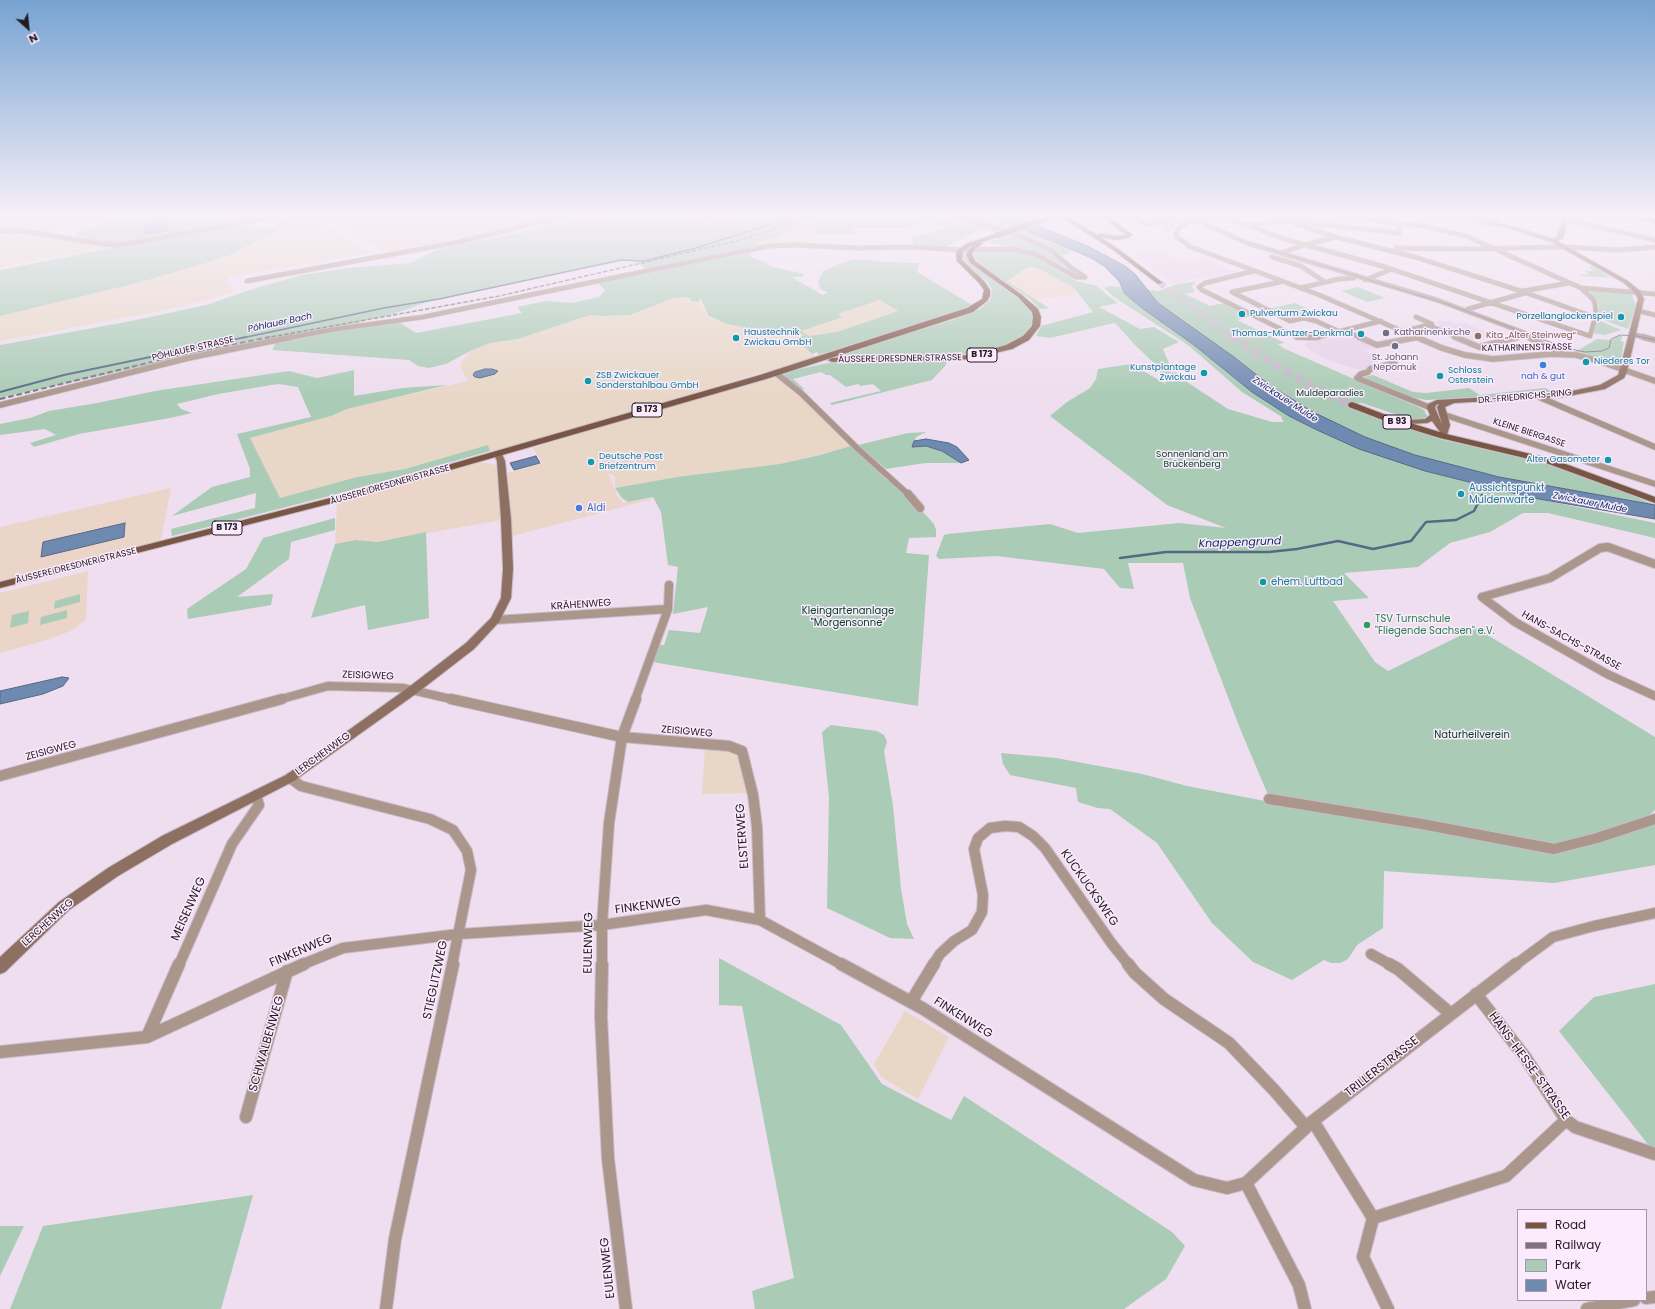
<!DOCTYPE html>
<html>
<head>
<meta charset="utf-8">
<style>
  body { margin:0 }
  #map { position:relative; width:1655px; height:1309px; overflow:hidden; background:#eedeef; font-family:Poppins,sans-serif }
  canvas { display:block }
  .legend { position:absolute; left:1517px; top:1209px; width:130px; height:92px; box-sizing:border-box; background:#fbebfd; border:1px solid #a397a5; margin:0; padding:5px 7px; list-style:none; font-size:12px; color:#201a21 }
  .legend li { display:flex; align-items:center; gap:8px; height:20px }
  .legend b { width:20px; border:1px solid #a397a5 }
  .north { position:absolute; left:8px; top:8px; width:40px; height:40px; -webkit-text-stroke:3px #fbebfd; paint-order:stroke; rotate:153deg; font-size:11px; font-weight:700; line-height:16px; text-align:center; color:#201a21 }
  .north::after { content:''; display:block; margin:auto; width:14px; height:18px; background:#201a21; clip-path:polygon(50% 0,100% 100%,50% 72%,0 100%) }
</style>
</head>
<body>
<div id="map">
<canvas width="1655" height="1309"></canvas>
<ul class="legend">
<li><b style="height:5px;background:#795544"></b>Road</li>
<li><b style="height:5px;background:#7e737f"></b>Railway</li>
<li><b style="height:11px;background:#aacbb5"></b>Park</li>
<li><b style="height:11px;background:#6f8ab0"></b>Water</li>
</ul>
<div class="north">N</div>
</div>
<script>
const ctx = document.querySelector('canvas').getContext('2d');
ctx.lineJoin = 'round';
function paint(path, color) {
  ctx.fillStyle = color;
  ctx.fill(path, 'evenodd');
}
function shape(rows) {
  const path = new Path2D();
  for (const r of rows) {
    path.moveTo(r[0], r[1]);
    for (let i = 2; i < r.length; i += 2) path.lineTo(r[i], r[i + 1]);
  }
  return path;
}
function trace(path, color, width, dash) {
  ctx.strokeStyle = color;
  ctx.lineWidth = width;
  ctx.lineCap = dash ? 'butt' : 'round';
  ctx.setLineDash(dash || []);
  ctx.stroke(path);
}
function drawText(font, color, halo, rows, align = 'center') {
  ctx.font = font + ' Poppins,sans-serif';
  ctx.lineWidth = 3;
  ctx.setLineDash([]);
  ctx.textBaseline = 'middle';
  ctx.strokeStyle = halo;
  ctx.fillStyle = color;
  for (const [text, x, y, turn = 0] of rows) {
    ctx.save();
    ctx.translate(x, y);
    ctx.rotate((+turn || 0) * Math.PI / 180);
    ctx.textAlign = isNaN(turn) ? turn : align;
    if (halo) ctx.strokeText(text, 0, 0);
    ctx.fillText(text, 0, 0);
    ctx.restore();
  }
}
const commercial = shape([
  [1028,267,1037,268,1073,287,1077,295,1036,299,1007,281],
  [481,462,496,465,501,520,378,542,356,540,335,544,337,503],
  [543,463,558,486,608,473,617,495,623,503,652,498,653,499,512,536,507,473],
  [171,488,160,545,0,585,0,527],
  [88,571,86,619,73,630,47,640,0,653,0,593]
]);
const industrial = shape([
  [51,216,68,216,67,227,50,233,22,228,0,230,0,222],
  [309,216,370,253,228,277,227,282,235,291,207,300,171,309,0,341,0,316,141,282,206,263,232,254,302,217],
  [325,216,539,216,544,218,465,238,384,252],
  [1074,216,1099,216,1125,234,1121,237,1105,235],
  [815,221,817,229,815,238,806,245,757,247,755,242,774,238,790,229],
  [9,231,65,238,110,248,20,263,0,268,0,232],
  [687,297,690,298,691,301,699,302,711,320,717,319,727,324,747,328,793,331,806,336,798,337,802,344,815,357,496,451,490,451,488,446,405,469,357,477,280,498,250,438,331,416,347,409,468,381,463,373,460,364,470,351,490,343,518,339,590,315,601,316,630,315,674,298],
  [880,300,898,311,837,332,809,336,800,331,842,318,836,314],
  [776,374,854,446,780,464,677,477,615,488,615,477,610,473,556,486,533,448],
  [705,748,731,750,740,754,749,793,702,794],
  [905,1011,949,1037,918,1099,881,1077,874,1064]
]);
const built = shape([
  [1291,216,1338,216,1339,225,1295,221],
  [1160,252,1184,263,1207,259,1236,272,1208,278,1202,277,1176,284,1172,283,1135,254],
  [1441,321,1449,321,1458,324,1465,323,1493,335,1469,341,1438,327,1440,326,1436,322],
  [1344,333,1375,348,1363,351,1385,360,1375,362,1379,365,1360,370,1328,360,1311,350,1304,344]
]);
const green = shape([
  [109,216,274,216,232,227,275,226,282,220,295,216,305,216,232,254,206,263,141,282,0,316,0,270,112,248,76,236,78,231,108,223],
  [576,216,593,222,614,216,632,216,641,220,658,216,686,216,710,224,740,216,932,216,929,217,935,220,949,216,992,216,1015,225,993,233,982,229,943,248,914,246,912,237,949,227,928,222,908,228,854,228,854,234,816,234,817,229,815,221,790,229,774,238,756,242,757,247,647,271,641,265,629,260,621,261,436,299,390,315,361,321,359,325,254,341,0,398,0,345,131,321,206,305,256,288,302,275,348,268,411,263,435,250,532,230],
  [1450,216,1454,216,1489,224,1484,227,1443,220],
  [1175,219,1187,223,1176,224,1170,230,1169,233,1160,226,1147,226,1146,224],
  [1023,230,1032,233,1072,251,1063,256,1051,247,1015,232],
  [1012,234,1045,248,1066,267,1034,252,988,242],
  [1008,250,1033,256,1076,281,1097,286,1106,294,1118,303,1099,307,1140,329,1154,327,1179,342,1163,349,1171,368,1190,384,1228,409,1272,422,1284,422,1281,418,1282,417,1242,392,1188,345,1114,297,1104,288,1110,286,1121,287,1125,294,1142,308,1194,345,1252,392,1289,416,1317,430,1425,471,1533,498,1655,523,1655,538,1548,513,1523,513,1490,532,1450,543,1418,567,1344,573,1369,598,1333,601,1375,662,1388,671,1476,628,1655,737,1655,810,1647,817,1596,835,1554,847,1269,797,1241,731,1190,598,1183,563,1128,563,1134,589,1120,588,1104,569,996,556,939,559,936,556,944,535,948,534,1050,524,1078,533,1179,523,1226,528,1167,505,1050,416,1067,402,1090,388,1096,379,1098,369,1131,364,1166,384,1157,366,1135,345,1117,325,1114,323,1050,338,1036,336,1041,326,1093,312,1073,287,1037,268,1028,267,1007,281,1049,308,1040,309,1029,298,982,267,974,258,974,254,982,251],
  [744,251,751,251,751,257,764,262,772,267,804,274,803,277,791,277,823,295,828,292,821,290,818,283,820,277,823,271,839,264,853,260,867,260,879,262,919,263,917,272,972,305,959,311,819,355,817,352,812,354,802,344,797,337,805,335,793,331,747,328,727,324,709,316,701,300,701,297,699,302,691,301,690,298,687,297,674,298,630,315,601,316,590,315,518,339,490,343,470,351,446,364,429,368,418,366,409,360,272,350,277,341,375,325,399,322,416,333,522,313,517,307,546,301,572,303,599,297,605,290,598,283,667,269],
  [880,300,898,311,837,332,809,336,801,331,843,317,837,314],
  [961,254,966,254,972,265,1026,304,1033,316,1032,325,1027,333,1010,345,982,354,963,356,832,359,830,357,953,320,980,309,991,299,992,289,987,281,967,266],
  [1589,267,1594,267,1611,278,1581,276,1579,275,1589,274,1584,271,1594,271],
  [1197,281,1192,286,1195,292,1185,294,1210,306,1224,303,1252,316,1237,320,1285,343,1278,344,1283,348,1418,407,1424,410,1427,416,1425,418,1417,420,1409,419,1362,403,1354,403,1350,406,1350,408,1443,440,1545,463,1610,486,1655,505,1527,483,1472,471,1415,455,1365,437,1335,423,1291,399,1272,387,1234,357,1172,314,1158,303,1148,290,1159,291,1174,285],
  [1358,287,1385,298,1367,302,1341,291],
  [1589,290,1631,293,1636,306,1628,329,1598,318,1599,305],
  [1295,303,1315,312,1290,319,1268,309],
  [1598,320,1621,330,1605,335,1592,333],
  [1617,336,1622,336,1621,341,1624,342,1620,363,1573,352,1579,350,1597,339,1611,340],
  [874,360,947,361,946,365,932,380,832,405,830,403,881,391,873,384,861,386,858,384,846,387,830,375,826,375,821,372,793,379,804,389,798,389,784,375,785,373,791,371,837,361],
  [354,370,354,396,402,388,447,385,347,409,331,416,250,438,280,498,357,477,405,469,488,445,490,451,333,495,172,536,171,529,255,508,256,493,172,516,212,487,250,477,250,469,237,434,311,417,298,387,278,384,218,394,177,404,181,409,192,413,170,418,79,434,34,447,30,443,56,435,45,429,0,435,0,424,30,418,49,411,97,403,155,391,289,371,317,378],
  [1373,375,1413,392,1426,393,1469,388,1480,395,1545,388,1553,392,1426,400,1411,397,1363,377],
  [926,432,916,437,913,446,926,446,942,451,961,463,925,463,886,469,858,445,908,433],
  [851,446,887,480,903,490,934,524,936,530,936,537,909,538,906,553,929,555,918,706,652,662,659,645,664,645,669,630,700,633,708,607,673,614,678,567,668,565,661,512,653,497,628,502,622,498,615,488,677,477,780,464,820,455],
  [335,518,335,530,291,542,289,559,237,597,273,594,271,605,188,619,187,609,246,569,263,538],
  [426,532,429,618,368,630,365,605,311,618,335,544,356,540,378,542],
  [80,594,80,602,54,609,55,601],
  [67,610,67,618,40,625,41,617],
  [29,611,28,623,10,628,12,615],
  [831,725,877,731,884,735,887,742,884,751,893,806,901,889,907,924,914,939,890,938,827,908,829,797,822,732],
  [1001,753,1056,758,1142,774,1187,786,1265,801,1409,825,1552,852,1596,843,1655,824,1655,865,1554,883,1384,871,1383,928,1357,945,1348,959,1340,963,1331,963,1324,960,1292,980,1253,962,1212,923,1157,843,1110,809,1098,808,1078,802,1076,788,1010,775,1003,764],
  [719,958,841,1025,882,1084,951,1120,964,1096,1172,1232,1185,1246,1166,1279,1124,1309,755,1309,752,1291,794,1278,742,1006,719,1005],
  [1655,984,1655,1148,1650,1147,1559,1031,1594,997],
  [253,1195,221,1309,10,1309,43,1226],
  [0,1226,24,1226,0,1276]
]);
const water = shape([
  [992,216,1014,216,1088,246,1125,266,1135,274,1158,303,1234,357,1272,387,1313,412,1365,437,1415,455,1499,477,1655,505,1655,519,1533,498,1425,471,1359,449,1317,430,1289,416,1252,392,1194,345,1142,308,1125,294,1119,281,1104,266,1089,257,992,216],
  [166,221,167,231,145,234,144,224,166,221],
  [485,369,492,369,498,371,495,374,480,378,475,377,473,375,475,372,485,369],
  [926,439,949,443,957,447,969,460,961,463,942,451,926,446,912,447,914,441,926,439],
  [536,456,540,463,514,470,510,463,536,456],
  [125,523,124,537,41,557,43,542,125,523],
  [62,677,69,678,63,686,43,694,0,704,0,691,62,677]
]);
const streamFar2 = shape([
  [242,338,384,308,439,299,621,260,644,261,696,248,797,216]
]);
const streamFar1 = shape([
  [0,392,64,375,246,337],
  [1491,491,1498,487]
]);
const stream = shape([
  [1120,558,1166,552,1269,552,1297,549,1338,541,1373,549,1411,541,1426,522,1456,520,1474,511,1482,495]
]);
const primaryTunnelFar1 = shape([
  [1160,283,1233,338]
]);
const primaryTunnel = shape([
  [1232,337,1287,372,1325,393,1352,405]
]);
const streetFar4 = shape([
  [953,216,999,229],
  [1216,216,1188,222,1179,228,1176,234,1177,237,1191,247,1317,294,1418,338],
  [1224,216,1284,239,1382,266,1590,336,1596,314,1595,304,1593,299,1581,288],
  [1350,216,1428,227,1466,236,1581,288,1655,294],
  [1130,217,1147,223],
  [1205,219,1202,222,1205,224,1247,243,1437,300,1530,335],
  [1565,219,1655,240],
  [1292,221,1296,224,1336,237,1415,257,1521,291,1594,317],
  [1489,222,1500,216],
  [1144,224,1178,218],
  [1246,224,1292,221,1399,233,1399,223],
  [0,231,18,230,102,244,121,245,280,216],
  [1396,248,1460,249,1565,247,1618,250,1655,247],
  [1281,253,1304,245,1336,237],
  [1272,257,1301,266,1325,282],
  [1254,271,1205,283,1199,287,1202,290,1297,337,1310,338],
  [1365,280,1392,269],
  [247,281,459,242,565,216],
  [1280,282,1232,292,1290,321,1304,318,1316,321,1338,331],
  [1300,288,1339,279,1354,278],
  [1523,291,1569,283],
  [1468,309,1525,293],
  [1639,311,1655,315],
  [1428,325,1458,338],
  [1344,330,1361,338],
  [1405,331,1432,324,1416,317],
  [1632,334,1647,338],
  [1524,335,1530,338],
  [287,338,336,329,423,317,768,246,795,245,856,248,913,247,961,250,1011,249,1035,254,1076,277,1085,277,1070,267,1051,250,1016,234],
  [1314,338,1381,321],
  [1414,338,1418,337],
  [1514,338,1525,335]
]);
const streetFar3 = shape([
  [1297,337,1318,337],
  [1359,337,1377,345,1418,337],
  [1416,337,1442,348,1465,355,1493,359,1551,354,1576,355,1599,361,1655,381],
  [1455,337,1479,347,1518,337],
  [1528,337,1560,353],
  [1643,337,1655,340],
  [1395,363,1370,369,1368,372,1361,374,1357,378,1431,408],
  [776,373,801,393,857,448,909,495],
  [1539,397,1655,447],
  [0,405,188,358,292,337],
  [1442,414,1655,484]
]);
const streetFar2 = shape([
  [908,494,920,508],
  [1482,597,1515,622,1607,674,1655,696],
  [1482,597,1550,578,1600,548,1608,547,1655,564],
  [495,620,668,609],
  [278,700,328,686,403,688,455,700],
  [635,700,668,609,669,585]
]);
const streetFar1 = shape([
  [451,699,622,737,729,746,742,751,753,795,757,827,760,920],
  [0,776,282,699],
  [290,778,301,786,430,819,453,830,467,851,471,870,452,965],
  [1269,799,1422,824,1554,849,1597,838,1655,819],
  [1371,954,1391,965],
  [179,965,232,844,259,805,256,795],
  [301,965,343,948,459,934,602,925,706,910,760,920,843,965],
  [602,965,602,925,609,823,622,737,636,699],
  [933,965,940,954,954,941,972,930,982,912,983,895,974,849,978,838,990,828,1005,826,1019,827,1033,836,1045,848,1112,944,1129,965],
  [1515,965,1553,937,1594,926,1655,913]
]);
const street = shape([
  [602,964,601,1017,608,1159,626,1309],
  [841,964,922,1008,1194,1180,1227,1188,1246,1183],
  [1128,964,1135,973,1164,999,1229,1043,1274,1090,1306,1127],
  [1389,964,1398,969,1451,1014],
  [1476,994,1525,1057,1566,1120,1575,1127,1655,1154],
  [911,1002,934,964],
  [147,1037,179,964],
  [0,1052,147,1037,304,964],
  [246,1117,287,971],
  [1313,1121,1373,1218],
  [1646,1298,1655,1297],
  [386,1309,395,1239,453,964],
  [1305,1309,1299,1285,1246,1183,1313,1121,1516,964],
  [1388,1309,1363,1257,1373,1218,1506,1176,1566,1120],
  [1587,1309,1634,1300]
]);
const secondary = shape([
  [1457,216,1467,216,1516,227,1553,239,1557,237,1562,219,1561,216,1567,216,1568,219,1563,238,1557,241,1628,281,1640,291,1644,299,1627,372,1624,378,1605,389,1563,397,1454,403,1445,407,1450,425,1447,435,1443,437,1439,435,1440,432,1432,421,1427,423,1409,424,1409,420,1425,419,1430,415,1427,408,1428,404,1437,400,1563,393,1600,385,1618,375,1619,372,1638,299,1635,293,1624,283,1551,242,1514,230,1457,216],
  [1439,404,1437,407,1442,424,1435,408,1436,405,1439,404],
  [498,451,501,452,505,461,511,519,513,569,511,598,499,622,474,649,417,693,294,781,172,844,118,876,69,910,5,972,0,974,0,957,59,902,108,868,162,836,286,775,409,687,466,643,491,618,501,598,503,569,501,519,497,461,494,454,498,451]
]);
const primary = shape([
  [1060,216,1067,216,1097,235,1100,233,1116,236,1126,235,1101,216,1108,216,1133,235,1128,238,1116,240,1100,237,1117,248,1163,283,1158,284,1113,250,1060,216],
  [1626,216,1638,216,1655,219,1655,223,1626,216],
  [998,233,1001,235,1000,236,982,242,982,244,975,249,972,254,975,261,1022,295,1038,309,1041,317,1040,326,1029,340,1012,349,970,359,942,361,867,360,832,362,828,360,832,358,867,356,942,357,970,355,1006,345,1023,336,1032,326,1033,317,1032,312,1018,297,970,263,966,254,973,245,963,251,962,260,984,281,990,290,990,296,987,301,973,312,766,379,360,496,0,588,0,582,354,492,760,375,967,308,982,299,984,290,979,283,957,261,956,253,959,249,968,243,998,233],
  [1352,402,1394,418,1446,434,1552,459,1655,497,1655,503,1546,463,1440,438,1388,422,1349,407,1348,405,1349,403,1352,402]
]);
const tram = shape([
  [1209,216,1201,220,1202,224,1237,239,1447,304,1566,348,1585,352,1602,351,1609,348,1611,339,1620,335,1637,336,1655,340]
]);
const railFar1 = shape([
  [265,338,499,296,737,241,811,216]
]);
const rail = shape([
  [0,399,184,354,270,337]
]);
const primaryBridge = shape([
  [998,235,1054,216]
]);
const markers = [
  [1242,314,4,"#0f9aa8"],
  [1621,317,4,"#0f9aa8"],
  [1386,333,4,"#6b7280"],
  [1361,334,4,"#0f9aa8"],
  [1478,336,4,"#8d6e63"],
  [736,338,4,"#0f9aa8"],
  [1395,346,4,"#6b7280"],
  [1586,362,4,"#0f9aa8"],
  [1543,365,4,"#3f7fe0"],
  [1204,373,4,"#0f9aa8"],
  [1440,376,4,"#0f9aa8"],
  [588,381,4,"#0f9aa8"],
  [1608,460,4,"#0f9aa8"],
  [591,462,4,"#0f9aa8"],
  [1461,494,4,"#0f9aa8"],
  [579,508,4,"#3f7fe0"],
  [1263,582,4,"#0f9aa8"],
  [1367,625,4,"#2e9e5b"]
];
const farCulturenames = [
  ["Pulverturm Zwickau",1250,314],
  ["Porzellanglockenspiel",1613,317,"right"],
  ["Haustechnik",744,333],
  ["Zwickau GmbH",744,343],
  ["Thomas-Müntzer-Denkmal",1353,334,"right"],
  ["Niederes Tor",1594,362],
  ["Kunstplantage",1196,368,"right"],
  ["Zwickau",1196,378,"right"],
  ["Schloss",1448,371],
  ["Osterstein",1448,381],
  ["ZSB Zwickauer",596,376],
  ["Sonderstahlbau GmbH",596,386],
  ["Deutsche Post",599,457],
  ["Briefzentrum",599,467],
  ["Alter Gasometer",1600,460,"right"]
];
const farWaternames = [
  ["Pöhlauer Bach",280,323,-12],
  ["Zwickauer Mulde",1285,400,33],
  ["Zwickauer Mulde",1590,503,11]
];
const farWorshipnames = [
  ["Katharinenkirche",1394,333],
  ["St. Johann",1395,358,"center"],
  ["Nepomuk",1395,368,"center"]
];
const farEducationnames = [
  ["Kita „Alter Steinweg“",1486,336]
];
const farStreetnames = [
  ["KATHARINENSTRASSE",1527,348,-1],
  ["PÖHLAUER STRASSE",193,349,-13],
  ["ÄUSSERE DRESDNER STRASSE",900,359,-1],
  ["DR.-FRIEDRICHS-RING",1525,397,-5],
  ["KLEINE BIERGASSE",1529,433,18],
  ["ÄUSSERE DRESDNER STRASSE",390,485,-16],
  ["ÄUSSERE DRESDNER STRASSE",76,566,-14]
];
const shields = [
  [982,355,30],
  [647,410,30],
  [1397,422,28],
  [227,528,30]
];
const shieldNames = [
  ["B 173",982,355],
  ["B 173",647,410],
  ["B 93",1397,422],
  ["B 173",227,528]
];
const farShopnames = [
  ["nah & gut",1543,377]
];
const farParknames = [
  ["Muldeparadies",1330,394],
  ["Sonnenland am",1192,455],
  ["Brückenberg",1192,465]
];
const cultureNames = [
  ["Aussichtspunkt",1469,488],
  ["Muldenwarte",1469,500],
  ["ehem. Luftbad",1271,582]
];
const shopNames = [
  ["Aldi",587,508]
];
const streetNames = [
  ["KRÄHENWEG",581,605,-4],
  ["HANS-SACHS-STRASSE",1571,641,29],
  ["ZEISIGWEG",368,676,2],
  ["ZEISIGWEG",687,732,5],
  ["ZEISIGWEG",51,751,-15],
  ["LERCHENWEG",323,754,-36],
  ["LERCHENWEG",48,923,-42]
];
const parkNames = [
  ["Kleingartenanlage",848,611],
  ["\"Morgensonne\"",848,623],
  ["Naturheilverein",1472,735]
];
const leisureNames = [
  ["TSV Turnschule",1375,619],
  ["\"Fliegende Sachsen\" e.V.",1375,631]
];
const waterNames = [
  ["Knappengrund",1240,543,-2]
];
const nearStreetnames = [
  ["ELSTERWEG",743,836,-94],
  ["KUCKUCKSWEG",1089,888,55],
  ["FINKENWEG",648,906,-8],
  ["MEISENWEG",189,909,-66],
  ["EULENWEG",589,943,-89],
  ["FINKENWEG",301,951,-23],
  ["STIEGLITZWEG",436,980,-78],
  ["FINKENWEG",963,1018,32],
  ["SCHWALBENWEG",267,1044,-74],
  ["HANS-HESSE-STRASSE",1529,1066,54],
  ["TRILLERSTRASSE",1382,1067,-38],
  ["EULENWEG",608,1268,-96]
];
paint(commercial, '#ebd5c9');
paint(industrial, '#e8d7c6');
paint(built, '#e6d1e8');
paint(green, '#aacbb5');
paint(water, '#6f8ab0');
trace(water, '#576885', 1);
trace(streamFar2, '#576885', 1.5);
trace(streamFar1, '#576885', 2);
trace(stream, '#576885', 2.5);
trace(primaryTunnelFar1, '#c5b7c6', 6, [6, 3.5]);
trace(primaryTunnel, '#c5b7c6', 8, [8, 4.5]);
trace(streetFar4, '#c9bbca', 5.5);
trace(streetFar3, '#c9bbca', 7);
trace(streetFar2, '#c9bbca', 10);
trace(streetFar1, '#c9bbca', 12);
trace(street, '#c9bbca', 14);
trace(secondary, '#c9bbca', 2);
trace(primary, '#c9bbca', 2);
trace(streetFar4, '#ab968c', 4.5);
trace(streetFar3, '#ab968c', 5.5);
trace(streetFar2, '#ab968c', 8);
trace(streetFar1, '#ab968c', 10);
trace(street, '#ab968c', 12);
paint(secondary, '#8e7062');
paint(primary, '#795544');
trace(tram, '#7e737f', 1);
trace(railFar1, '#7e737f', 1.5, [4.5, 2]);
trace(rail, '#7e737f', 2, [5.5, 3]);
trace(primaryBridge, '#c9bbca', 8, []);
trace(primaryBridge, '#795544', 6);
const sky = ctx.createLinearGradient(0, 0, 0, 399);
sky.addColorStop(0, '#77a3d2');
sky.addColorStop(0.54, '#f7f0f8');
sky.addColorStop(1, '#f7f0f800');
ctx.fillStyle = sky;
ctx.fillRect(0, 0, 1655, 399);
for (const [x, y, r, color] of markers) {
  const dot = new Path2D();
  dot.arc(x, y, r, 0, 2 * Math.PI);
  ctx.fillStyle = color;
  ctx.fill(dot);
  trace(dot, '#fbebfd', 1.5);
}
drawText('9px', '#0d838f', '#fbebfd', farCulturenames, 'left');
drawText('italic 9px', '#062c5b', '#fbebfd', farWaternames);
drawText('9px', '#5b616d', '#fbebfd', farWorshipnames, 'left');
drawText('9px', '#785e54', '#fbebfd', farEducationnames, 'left');
drawText('9px', '#201a21', '#fbebfd', farStreetnames);
for (const [x, y, w] of shields) {
  const box = new Path2D();
  box.roundRect(x - w / 2, y - 7, w, 14, 3);
  ctx.fillStyle = '#fbebfd';
  ctx.fill(box);
  trace(box, '#201a21', 1);
}
drawText('bold 9px', '#201a21', null, shieldNames);
drawText('9px', '#366cbe', '#fbebfd', farShopnames);
drawText('9px', '#094226', '#fbebfd', farParknames);
drawText('10px', '#0d838f', '#fbebfd', cultureNames, 'left');
drawText('10px', '#366cbe', '#fbebfd', shopNames, 'left');
drawText('10px', '#201a21', '#fbebfd', streetNames);
drawText('10px', '#094226', '#fbebfd', parkNames);
drawText('10px', '#27864d', '#fbebfd', leisureNames, 'left');
drawText('italic 11px', '#062c5b', '#fbebfd', waterNames);
drawText('12px', '#201a21', '#fbebfd', nearStreetnames);
</script>
</body>
</html>
